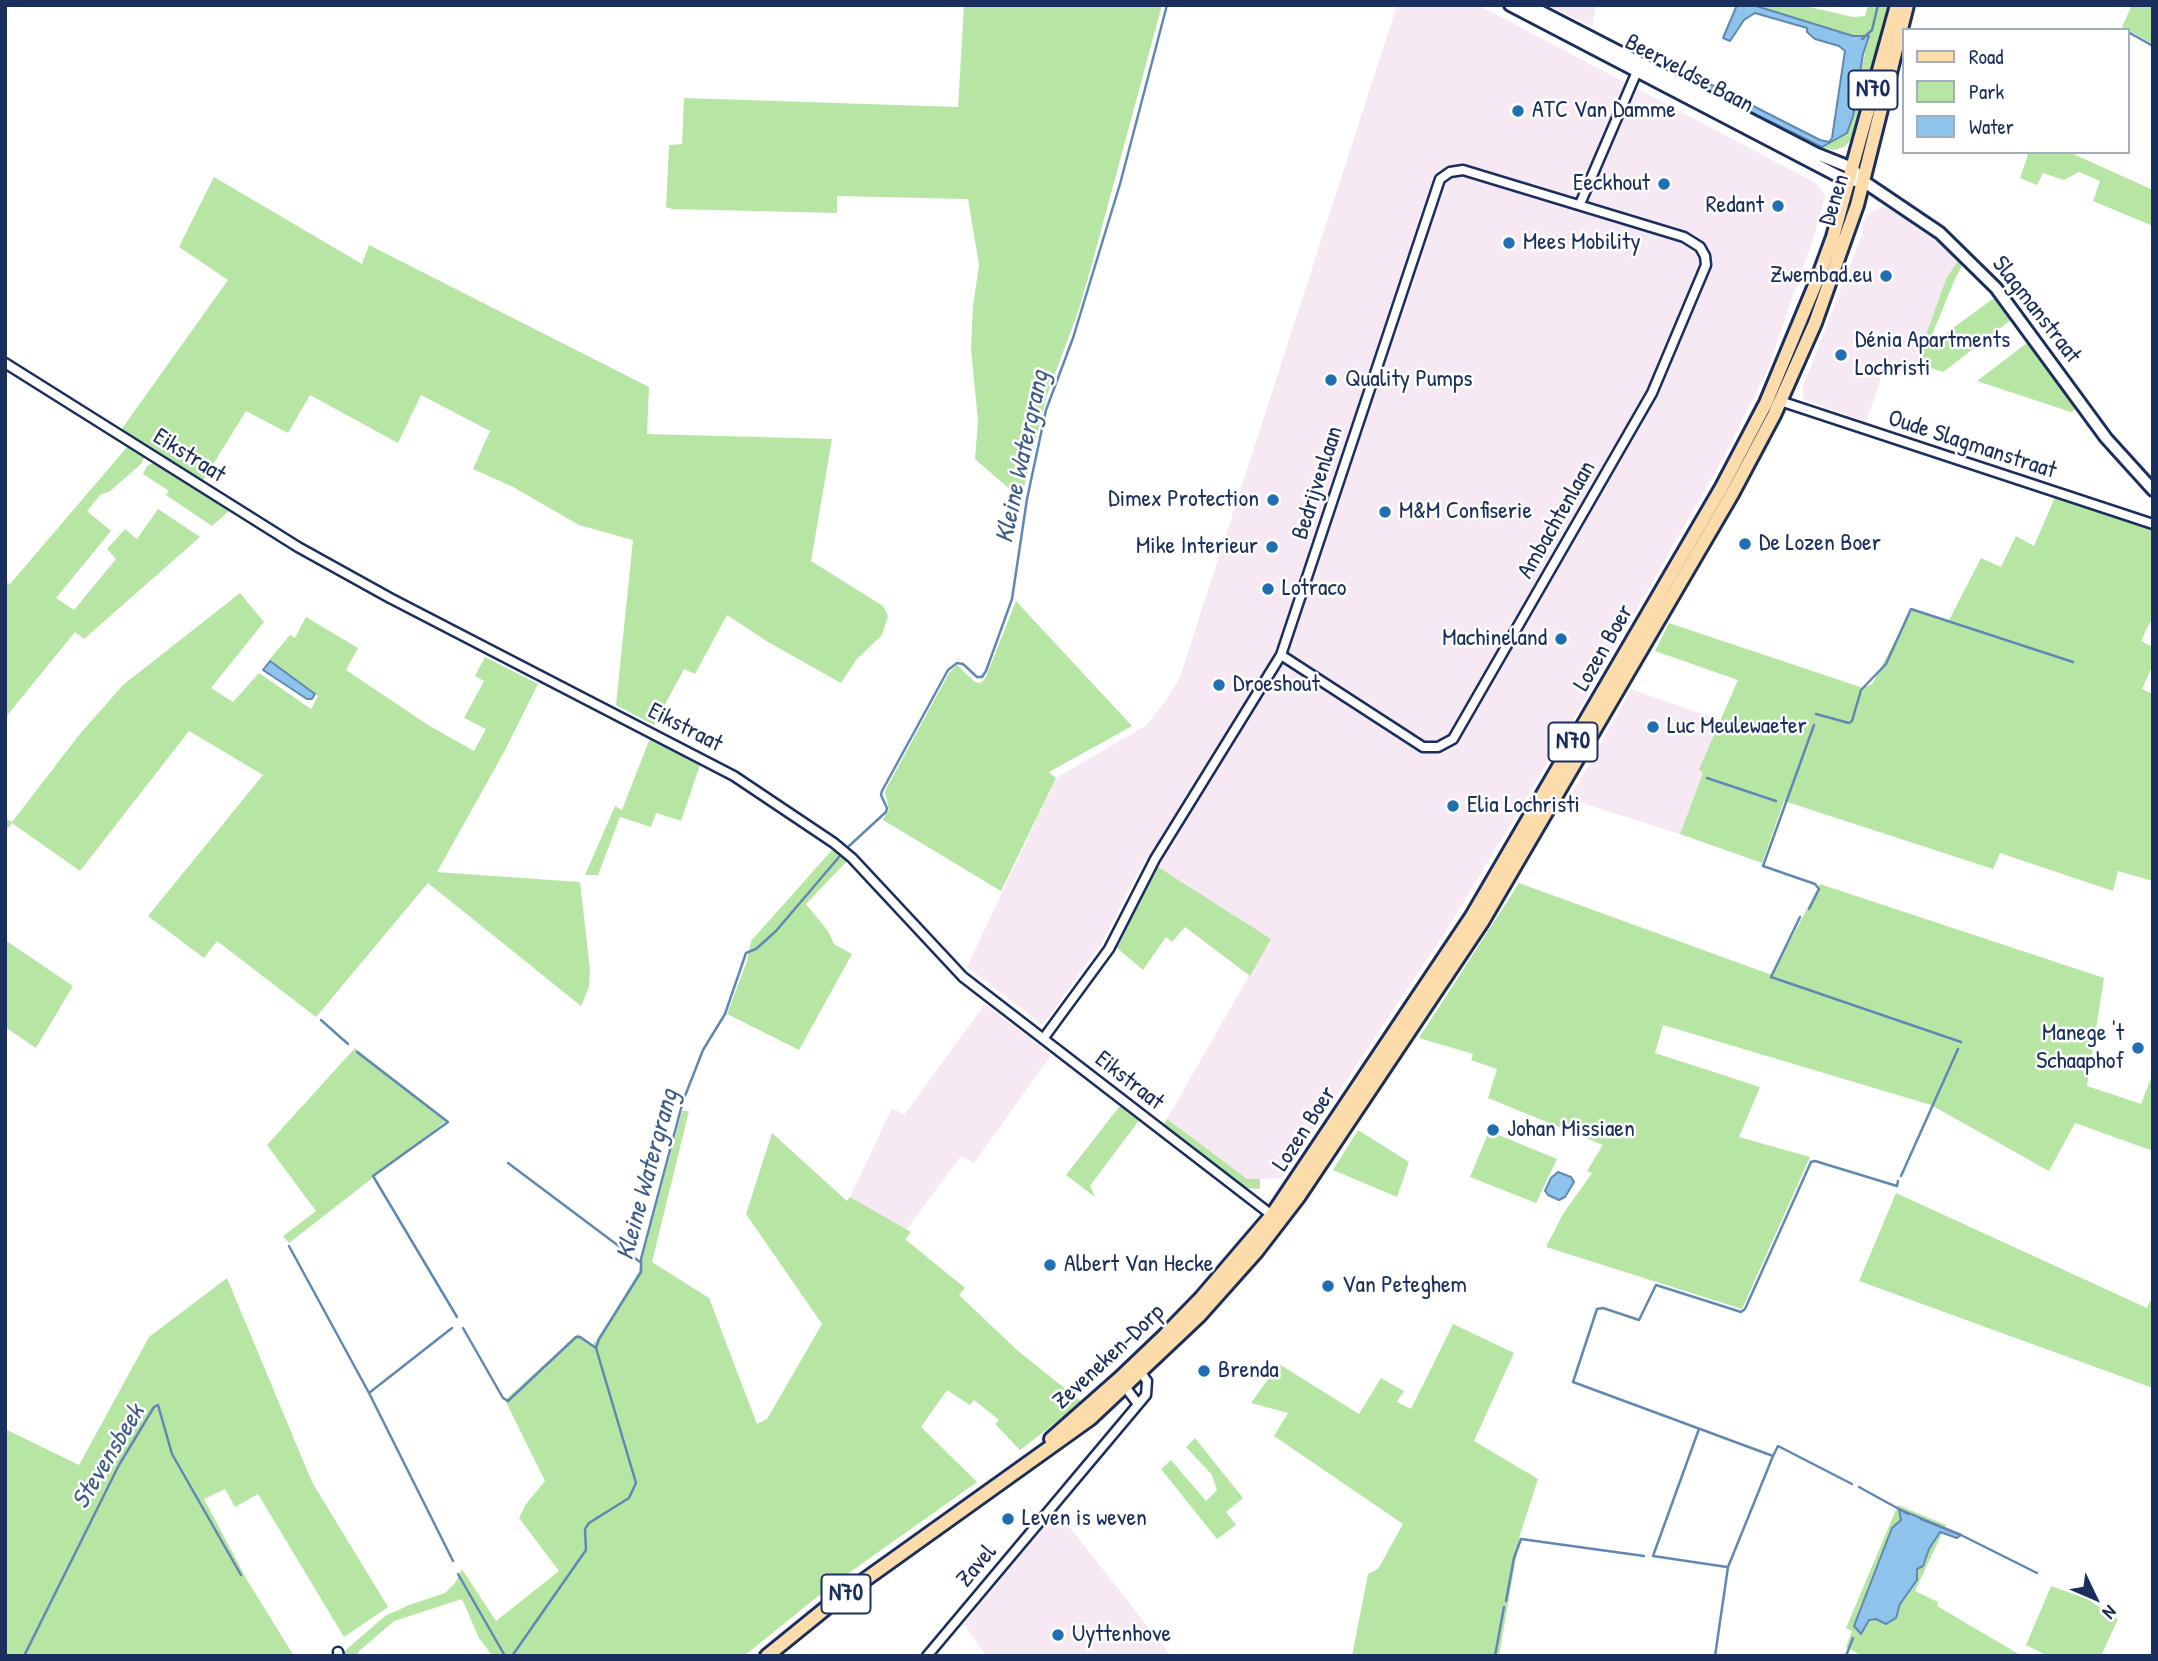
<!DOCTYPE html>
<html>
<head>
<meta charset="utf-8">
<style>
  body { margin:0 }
  #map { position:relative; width:2158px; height:1661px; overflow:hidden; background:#fff; font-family:"Patrick Hand",sans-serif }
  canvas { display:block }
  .frame { position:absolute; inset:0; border:7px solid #1b2f5e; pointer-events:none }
  .legend { position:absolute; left:1902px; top:28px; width:228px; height:126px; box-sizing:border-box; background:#fff; border:2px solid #a4acbf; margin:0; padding:9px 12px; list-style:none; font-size:21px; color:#1b2f5e }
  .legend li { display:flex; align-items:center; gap:14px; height:35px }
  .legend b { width:35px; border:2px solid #a4acbf }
  .north { position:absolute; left:2060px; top:1563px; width:70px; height:70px; -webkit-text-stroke:5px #fff; paint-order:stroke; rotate:134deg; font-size:19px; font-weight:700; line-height:28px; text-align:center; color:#1b2f5e }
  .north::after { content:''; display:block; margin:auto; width:24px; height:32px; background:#1b2f5e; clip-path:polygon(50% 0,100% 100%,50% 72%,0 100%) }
</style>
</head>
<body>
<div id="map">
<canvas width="2158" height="1661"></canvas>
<div class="frame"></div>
<ul class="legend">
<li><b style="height:9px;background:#fddcac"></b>Road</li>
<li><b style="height:19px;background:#b7e6a4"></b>Park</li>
<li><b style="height:19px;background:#8ec4ec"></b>Water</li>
</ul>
<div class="north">N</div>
</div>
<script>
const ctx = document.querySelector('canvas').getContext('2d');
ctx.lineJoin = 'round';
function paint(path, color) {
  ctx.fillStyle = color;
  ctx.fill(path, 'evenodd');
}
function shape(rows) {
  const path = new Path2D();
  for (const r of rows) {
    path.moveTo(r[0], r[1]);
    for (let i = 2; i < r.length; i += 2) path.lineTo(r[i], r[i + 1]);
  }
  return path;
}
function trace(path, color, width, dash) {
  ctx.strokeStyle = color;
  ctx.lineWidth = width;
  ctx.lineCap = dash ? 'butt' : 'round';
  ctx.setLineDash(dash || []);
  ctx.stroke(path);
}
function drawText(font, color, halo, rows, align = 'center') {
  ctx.font = font + ' "Patrick Hand",sans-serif';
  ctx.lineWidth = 5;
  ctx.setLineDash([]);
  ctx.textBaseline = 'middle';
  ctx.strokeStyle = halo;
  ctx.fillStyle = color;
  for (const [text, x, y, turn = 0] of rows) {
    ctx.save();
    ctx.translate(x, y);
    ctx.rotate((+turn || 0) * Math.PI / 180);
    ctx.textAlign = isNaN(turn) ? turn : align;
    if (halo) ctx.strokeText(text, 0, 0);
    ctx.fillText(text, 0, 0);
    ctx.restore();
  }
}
const built = shape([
  [1397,5,1478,5,1816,183,1825,196,1816,230,1767,371,1725,455,1569,727,1446,931,1281,1178,1247,1180,1167,1119,1270,939,1145,859,1104,939,1043,1025,967,967,1056,778,1145,726,1165,702,1180,677],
  [1547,5,1596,5,1592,27,1572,17],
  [1882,207,1890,209,1960,257,1946,279,1912,377,1884,369,1866,422,1803,399,1803,386,1863,232,1863,223,1866,215],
  [1631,689,1720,720,1699,768,1703,773,1680,834,1569,799],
  [985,1004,1051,1055,974,1163,961,1156,906,1230,850,1197,892,1108,904,1115],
  [1057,1511,1097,1562,1171,1656,986,1656,964,1624]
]);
const green = shape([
  [964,5,1162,5,1092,264,1078,312,1047,395,1021,499,975,459,978,421,971,349,973,306,979,265,968,199,837,196,837,213,672,209,666,207,669,145,682,144,684,98,958,107],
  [1753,5,1801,5,1853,17,1865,16,1868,5,1889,5,1851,140,1844,147,1833,150,1822,147,1847,133,1853,116,1868,36,1853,36],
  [2132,5,2153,5,2153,44,2122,27],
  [2022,152,2069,152,2153,190,2153,226,2093,201,2100,181,2079,172,2064,180,2043,173,2037,185,2020,178,2028,155],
  [214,177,362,264,369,245,649,387,647,434,832,439,811,561,883,606,888,616,882,635,856,660,841,683,768,642,727,615,695,674,684,669,654,725,616,705,633,540,579,525,513,487,473,469,490,431,421,395,398,443,310,395,288,433,246,411,202,482,121,430,228,280,179,247],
  [1960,257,1964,262,1955,279,1927,347,1994,298,2011,320,1943,372,1916,363,1946,279],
  [2027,343,2076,409,2071,412,1977,381],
  [128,446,145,456,141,464,109,492,101,494,87,511,111,531,56,598,74,610,116,559,107,549,125,529,137,539,158,509,200,537,84,639,75,632,5,718,5,582,10,584],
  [155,462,229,511,212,526,166,495,169,491,143,474,147,466],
  [2055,497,2153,529,2153,616,2141,641,2153,647,2153,664,2142,689,2153,694,2153,881,2118,871,2113,891,2000,853,1993,869,1784,801,1762,863,1680,834,1703,773,1699,769,1738,680,1655,651,1669,623,1863,688,1872,684,1912,610,1948,622,1981,558,2001,567,2016,536,2034,546],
  [240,593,264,622,211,688,233,702,259,673,311,709,318,696,269,660,290,635,295,638,306,617,358,648,346,670,428,725,474,751,486,729,464,718,484,681,475,676,485,657,538,684,504,752,437,872,580,882,590,970,589,987,581,1006,428,883,316,1017,217,941,204,958,148,916,263,775,189,731,80,871,12,823,5,832,5,818,12,822,79,735,123,685],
  [1016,601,1132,726,1049,772,1056,778,1001,891,883,820,889,809,885,793,886,789,949,673,957,665,975,682,980,683,985,679],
  [650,738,700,765,681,821,656,813,651,827,620,817,598,875,585,875,615,806,622,810],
  [832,850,847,861,806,904,828,931,834,944,852,954,799,1050,727,1014,747,961,751,941],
  [1158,867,1271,939,1250,976,1185,927,1172,942,1166,937,1143,970,1117,948],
  [1519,883,1772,975,1820,884,2104,978,2087,1086,2141,1104,2151,1078,2153,1079,2153,1151,2075,1123,2049,1171,1931,1105,1663,1025,1655,1053,1760,1087,1739,1137,1810,1157,1742,1309,1546,1247,1563,1214,1592,1173,1587,1171,1603,1145,1488,1098,1497,1069,1471,1060,1473,1054,1419,1038],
  [5,940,73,986,36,1048,5,1027],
  [355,1048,447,1120,289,1243,283,1236,316,1211,267,1145],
  [1119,1107,1125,1107,1140,1119,1090,1186,1095,1197,1066,1175],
  [682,1111,689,1111,652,1262,709,1298,757,1424,767,1419,822,1324,746,1214,772,1133,847,1201,850,1197,911,1232,905,1239,965,1288,959,1295,1018,1351,1082,1402,1020,1450,995,1424,999,1420,974,1400,970,1405,947,1390,921,1427,977,1482,832,1585,744,1656,489,1656,491,1654,479,1638,462,1599,394,1621,358,1652,359,1656,339,1656,385,1616,409,1605,445,1593,455,1583,462,1569,496,1621,559,1571,519,1518,526,1504,545,1481,505,1400,578,1334,593,1345,606,1326,639,1271],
  [1167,1119,1247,1179,1260,1179,1260,1189,1244,1188,1164,1124],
  [1358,1130,1409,1162,1397,1197,1333,1170],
  [1489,1131,1557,1159,1536,1203,1470,1177],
  [1896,1193,2147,1308,2153,1295,2153,1388,1859,1281],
  [227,1278,312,1482,388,1607,344,1637,258,1494,235,1507,225,1489,204,1499,247,1580,294,1656,5,1656,5,1429,79,1465,149,1337],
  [1453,1324,1514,1353,1474,1441,1538,1479,1520,1535,1499,1656,1352,1656,1368,1574,1378,1569,1403,1524,1274,1436,1288,1413,1251,1403,1279,1364,1359,1414,1381,1378,1404,1391,1397,1402,1411,1409],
  [1195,1438,1243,1498,1226,1512,1236,1525,1217,1539,1161,1469,1171,1460,1206,1501,1217,1490,1212,1475,1186,1447],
  [1898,1505,1946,1525,1915,1591,1938,1602,1937,1606,2022,1656,1862,1656,1846,1647,1852,1631,1846,1628],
  [2051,1586,2087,1599,2118,1619,2101,1656,2048,1656,2026,1645]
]);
const water = shape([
  [1737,5,1753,5,1853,36,1869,36,1863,54,1853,116,1847,133,1822,147,1702,88,1703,84,1708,83,1820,140,1829,142,1832,138,1845,51,1839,46,1815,39,1807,32,1807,28,1755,13,1744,20,1730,41,1723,38,1737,5],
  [270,661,315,694,312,699,307,699,263,670,270,661],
  [1558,1172,1571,1177,1574,1182,1565,1197,1559,1200,1548,1195,1545,1191,1551,1178,1558,1172],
  [1899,1509,1961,1535,1957,1538,1940,1532,1929,1549,1923,1566,1917,1569,1917,1580,1900,1604,1896,1618,1886,1624,1876,1619,1869,1620,1861,1634,1854,1626,1892,1528,1901,1520,1899,1509]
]);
const stream = shape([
  [2128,32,2153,46],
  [1862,39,1872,30,1878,5],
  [1816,714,1849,723,1852,721,1861,690,1886,664,1911,609,2073,662],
  [1707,778,1776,801],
  [849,846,886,812,887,808,881,795,882,791,948,670,957,663,963,664,977,677,982,677,986,671,1012,599,1027,499,1046,410,1073,338,1120,184,1167,5],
  [1809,909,1819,889,1815,884,1763,866,1814,725],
  [1800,917,1771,977,1961,1042],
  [321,1020,348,1044],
  [357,1052,448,1122,373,1176,457,1317],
  [508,1163,640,1262],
  [1901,1176,1958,1049],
  [289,1246,369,1393],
  [452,1328,369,1393,453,1561],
  [463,1328,503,1398,508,1401,576,1337,580,1337,596,1348],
  [1699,1429,1653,1556,1727,1567],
  [1852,1484,1778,1446,1773,1456,1573,1382,1597,1309,1603,1308,1639,1320,1656,1285,1741,1312,1745,1309,1811,1162,1815,1161,1897,1186,1898,1181],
  [1859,1487,1908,1514],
  [1921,1519,1961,1535,2037,1573],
  [458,1574,505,1656],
  [1506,1601,1514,1558,1521,1539,1644,1556],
  [24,1656,119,1465,154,1407,158,1405,172,1454,241,1575],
  [512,1656,586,1550,585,1529,589,1523,629,1498,636,1483,596,1348,599,1339,641,1272,641,1259,683,1101,703,1050,725,1014,746,953,756,949,776,931,839,857],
  [1495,1656,1504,1607],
  [1715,1656,1728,1567,1773,1456],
  [1846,1656,1853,1638]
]);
const minor = shape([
  [1580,204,1638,69],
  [5,363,298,547,390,598,734,776,834,843,852,858,963,977,1273,1216],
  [1780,401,2153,524],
  [1043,1039,1109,949,1155,859,1281,655,1440,179,1450,172,1463,170,1684,237,1700,247,1705,256,1706,265,1652,393,1453,739,1438,747,1423,747,1281,655],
  [1123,1384,1138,1404],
  [338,1652,339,1656],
  [927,1656,1146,1395,1147,1381,1139,1370]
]);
const secondary = shape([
  [1510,5,1838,176,1848,180,1857,181],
  [1528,5,1817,154,1852,168,1863,181,1940,233,1996,288,2106,438,2153,490]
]);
const primary = shape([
  [1051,1439,1120,1378,1165,1335,1201,1298,1272,1215,1472,916,1722,487,1766,403,1818,278,1833,237,1897,5],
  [767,1656,831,1604,1091,1418,1199,1316,1256,1252,1299,1196,1482,922,1732,494,1774,415,1815,323,1857,205,1907,5]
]);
const markers = [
  [1518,111,7,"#1f6fb2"],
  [1664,184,7,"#1f6fb2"],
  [1778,206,7,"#1f6fb2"],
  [1509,243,7,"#1f6fb2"],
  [1886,276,7,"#1f6fb2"],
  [1841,355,7,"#1f6fb2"],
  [1331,380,7,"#1f6fb2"],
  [1273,500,7,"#1f6fb2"],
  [1385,512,7,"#1f6fb2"],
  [1745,544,7,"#1f6fb2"],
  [1272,547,7,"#1f6fb2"],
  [1268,589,7,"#1f6fb2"],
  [1561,639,7,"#1f6fb2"],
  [1219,685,7,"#1f6fb2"],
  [1653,727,7,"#1f6fb2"],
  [1453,806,7,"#1f6fb2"],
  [2138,1048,7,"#1f6fb2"],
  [1493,1130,7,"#1f6fb2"],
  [1050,1265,7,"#1f6fb2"],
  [1328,1286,7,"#1f6fb2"],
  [1204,1371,7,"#1f6fb2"],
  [1008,1519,7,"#1f6fb2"],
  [1058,1635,7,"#1f6fb2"]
];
const shields = [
  [1873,90,49],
  [1573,742,49],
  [846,1594,49]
];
const shieldNames = [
  ["N70",1873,90],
  ["N70",1573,742],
  ["N70",846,1594]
];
const streetNames = [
  ["Beerveldse Baan",1689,74,28],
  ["Denen",1835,200,-73],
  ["Slagmanstraat",2036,310,52],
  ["Oude Slagmanstraat",1972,445,18],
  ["Eikstraat",189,456,32],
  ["Bedrijvenlaan",1318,483,-72],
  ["Ambachtenlaan",1557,520,-60],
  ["Lozen Boer",1604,648,-60],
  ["Eikstraat",685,728,27],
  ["Eikstraat",1129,1081,38],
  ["Lozen Boer",1305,1129,-57],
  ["Zeveneken-Dorp",1109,1357,-43],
  ["Zavel",977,1566,-50]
];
const poiNames = [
  ["ATC Van Damme",1532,111],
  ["Eeckhout",1650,184,"right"],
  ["Redant",1764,206,"right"],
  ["Mees Mobility",1523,243],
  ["Zwembad.eu",1872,276,"right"],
  ["Dénia Apartments",1855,341],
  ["Lochristi",1855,369],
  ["Quality Pumps",1345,380],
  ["Dimex Protection",1259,500,"right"],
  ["M&M Confiserie",1399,512],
  ["De Lozen Boer",1759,544],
  ["Mike Interieur",1258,547,"right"],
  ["Lotraco",1282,589],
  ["Machineland",1547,639,"right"],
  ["Droeshout",1233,685],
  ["Luc Meulewaeter",1667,727],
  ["Elia Lochristi",1467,806],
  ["Manege 't",2124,1034,"right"],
  ["Schaaphof",2124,1062,"right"],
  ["Johan Missiaen",1507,1130],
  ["Albert Van Hecke",1064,1265],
  ["Van Peteghem",1342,1286],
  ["Brenda",1218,1371],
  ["Leven is weven",1022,1519],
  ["Uyttenhove",1072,1635]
];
const waterNames = [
  ["Kleine Watergrang",1023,457,-78],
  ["Kleine Watergrang",648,1175,-75],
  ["Stevensbeek",109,1457,-59]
];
paint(built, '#f6e9f4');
paint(green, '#b7e6a4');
paint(water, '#8ec4ec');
trace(water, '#6088b3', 2);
trace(stream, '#6088b3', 2.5);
trace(minor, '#1b2f5e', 13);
trace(secondary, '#1b2f5e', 16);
trace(primary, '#1b2f5e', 18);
trace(minor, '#fff', 8);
trace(secondary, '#fff', 10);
trace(primary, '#fddcac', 12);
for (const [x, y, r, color] of markers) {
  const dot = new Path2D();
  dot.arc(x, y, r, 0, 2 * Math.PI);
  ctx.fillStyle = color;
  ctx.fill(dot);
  trace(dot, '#fff', 2.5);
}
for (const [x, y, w] of shields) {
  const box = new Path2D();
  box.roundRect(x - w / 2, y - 19.5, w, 39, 5);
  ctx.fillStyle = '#fff';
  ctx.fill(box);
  trace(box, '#1b2f5e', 2);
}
drawText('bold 23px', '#1b2f5e', null, shieldNames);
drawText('24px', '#1b2f5e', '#fff', streetNames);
drawText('24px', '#1b2f5e', '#fff', poiNames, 'left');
drawText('italic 26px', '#3e5c89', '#fff', waterNames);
</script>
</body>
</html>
